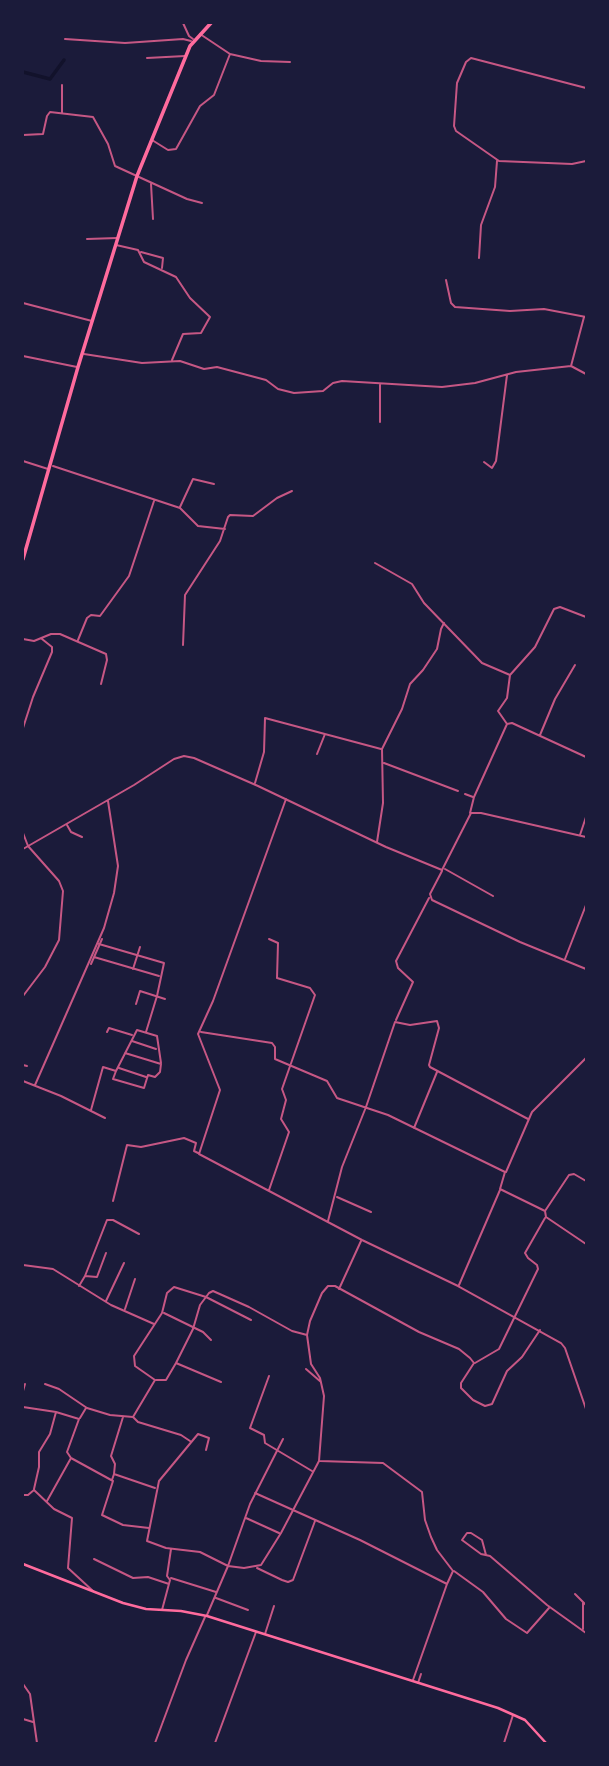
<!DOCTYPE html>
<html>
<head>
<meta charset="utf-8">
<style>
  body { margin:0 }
  #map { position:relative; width:609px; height:1766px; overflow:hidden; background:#1b1b3a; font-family:Poppins,sans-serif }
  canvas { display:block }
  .frame { position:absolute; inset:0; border:24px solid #1b1b3a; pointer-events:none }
</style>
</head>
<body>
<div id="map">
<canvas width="609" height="1766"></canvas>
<div class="frame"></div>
</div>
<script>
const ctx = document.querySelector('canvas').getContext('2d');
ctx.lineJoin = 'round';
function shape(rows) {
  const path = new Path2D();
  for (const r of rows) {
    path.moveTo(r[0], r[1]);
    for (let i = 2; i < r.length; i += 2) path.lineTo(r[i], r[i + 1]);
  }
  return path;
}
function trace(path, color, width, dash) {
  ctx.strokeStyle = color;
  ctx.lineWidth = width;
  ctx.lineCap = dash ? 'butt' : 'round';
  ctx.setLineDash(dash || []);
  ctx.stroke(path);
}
const canal = shape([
  [23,72,50,79,64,60]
]);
const minor = shape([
  [183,23,189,36,193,39],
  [200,34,230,54,261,61,290,62],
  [65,39,125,43,183,39,191,41],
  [147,58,185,56],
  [62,85,62,112],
  [586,88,471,58,466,62,457,83,454,126,456,131,499,161,572,164,586,161],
  [23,135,43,134,47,116,50,112,93,117,108,144,115,166,187,199,202,203],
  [152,140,168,150,176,149,200,106,214,95,230,54],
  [151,184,153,219],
  [87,239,117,238],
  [116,245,138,250,144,262,176,277,190,298,210,317,201,333,183,334,172,360],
  [141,252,163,258,162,268],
  [479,258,481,225,495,187,497,161],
  [446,280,451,303,455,307,510,311,544,309,586,317],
  [23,303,92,321],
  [584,317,571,366,586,374],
  [84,354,142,363,180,361,204,369,217,367,266,380,278,389,294,393,323,391,333,383,342,381,442,387,475,383,516,372,571,366],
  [23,356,77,367],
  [380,385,380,422],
  [23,461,48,469],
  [484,462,492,468,496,461,507,375],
  [53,466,180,508,198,526,225,529],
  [180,507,193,479,214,484],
  [375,563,412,584,424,603,482,663,510,675],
  [23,639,34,641,51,634,60,634,106,654,107,660,101,684],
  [78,640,87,618,91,615,100,616,129,576,154,501],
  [183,645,185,595,220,541,228,517,230,515,253,516,277,498,292,491],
  [507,724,498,711,507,698,510,675,535,647,554,609,560,607,586,617],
  [23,728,33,697,52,652,52,647,42,639],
  [540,735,555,699,575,665],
  [317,754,325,734],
  [384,763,458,791],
  [255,783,264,752,265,718,381,749],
  [465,794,473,797],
  [286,799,213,1001,198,1034,220,1090,199,1154,362,1240,458,1286,561,1343,565,1348,586,1409],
  [470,813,474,797,507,724,512,723,586,757],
  [67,825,71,832,82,837],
  [23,833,28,846,59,881,63,891,59,940,45,967,23,996],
  [580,835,586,817],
  [377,842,383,803,382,749,402,709,410,684,423,670,437,649,441,629,444,623],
  [23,849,134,785,174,759,184,756,194,758,258,786,386,847,442,870,471,813,481,813,586,837],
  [445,869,493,896],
  [442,871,430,894,432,900,520,942,586,969],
  [269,939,278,943,277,978,310,988,315,995,282,1089,286,1100,281,1119,289,1132,269,1190],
  [99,944,164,963,157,996,146,1032],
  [94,957,159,976],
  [565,959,586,905],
  [91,964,102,939],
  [133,969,140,947],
  [136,1004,140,991,165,999],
  [396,1020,413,982,398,968,396,961,429,898],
  [107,1032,109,1028,132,1035],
  [201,1032,272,1043,275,1047,275,1059,327,1081,337,1098,388,1115,505,1172,500,1189,545,1211,546,1217,586,1244],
  [132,1041,156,1049],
  [23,1065,27,1066],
  [119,1068,146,1077],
  [116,1071,137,1030,157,1036,161,1063],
  [23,1081,61,1096,105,1118],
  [35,1085,104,928,114,893,118,866,108,801],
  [91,1110,103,1067,116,1071,113,1079,144,1088,148,1075,155,1077,160,1072,161,1064,125,1053],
  [414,1128,437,1072],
  [506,1172,532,1112,586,1058],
  [337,1197,371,1212],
  [113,1201,127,1145,141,1147,184,1138,196,1143,194,1151,198,1153],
  [545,1211,569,1175,574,1174,586,1181],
  [328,1221,342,1167,366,1107,395,1022,410,1025,437,1021,439,1028,429,1065,430,1067,528,1119],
  [23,1265,53,1269,111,1305,154,1324],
  [85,1276,107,1220,113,1220,139,1234],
  [459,1285,500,1190],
  [79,1286,85,1276,97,1277,106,1253],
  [339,1289,361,1241],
  [106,1301,124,1263],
  [125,1309,135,1279],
  [164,1313,203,1332,211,1340],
  [176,1363,193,1329,200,1305,209,1293,213,1291,249,1307,292,1331,307,1335],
  [475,1363,499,1349,538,1269,537,1265,528,1258,525,1253,545,1218],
  [306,1369,321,1382],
  [269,1376,250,1428,264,1435,265,1443,312,1471],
  [156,1380,166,1380,176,1363,221,1382],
  [45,1384,59,1389,87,1408,110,1415,133,1417,138,1422,181,1435,190,1441],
  [23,1391,25,1384],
  [23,1407,56,1412,79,1419,67,1452,71,1458],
  [133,1417,155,1380,135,1366,134,1356,162,1313,167,1293,174,1287,206,1297,251,1320],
  [80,1418,86,1408],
  [206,1450,209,1438,198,1434,159,1481,147,1541,166,1548,200,1552,228,1566,244,1568,261,1565,281,1533,319,1461,324,1396,320,1378,311,1364,307,1335,310,1321,322,1293,328,1286,335,1286,419,1332,459,1349,470,1358,474,1363,461,1383,461,1388,473,1400,485,1406,492,1404,507,1371,522,1357,540,1330],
  [320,1461,383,1463,422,1492,425,1520,431,1537,437,1550,453,1571,447,1584],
  [114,1474,115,1464,111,1456,123,1417],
  [112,1480,114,1474,155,1488],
  [34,1489,39,1467,39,1452,50,1434,56,1412],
  [255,1493,360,1540,447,1584,413,1680],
  [23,1495,28,1495,34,1490,54,1509,72,1518,68,1568,93,1591],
  [47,1501,71,1458,113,1481,102,1515,123,1525,149,1528],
  [246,1518,279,1533],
  [486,1555,482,1540,471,1533,467,1533,462,1540,481,1554,490,1556,547,1605,586,1633],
  [94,1559,133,1578,148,1577,169,1584],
  [257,1568,282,1580,288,1582,293,1580,315,1521],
  [454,1571,483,1592,506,1619,527,1633,549,1608],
  [171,1578,216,1592],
  [575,1594,586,1605],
  [216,1598,248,1610],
  [162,1610,170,1580,167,1576,171,1549],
  [207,1615,228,1566,250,1504,283,1439],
  [583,1629,583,1603],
  [265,1634,274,1606],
  [418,1683,421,1674],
  [23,1684,30,1694,37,1743],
  [23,1719,33,1722],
  [155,1743,186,1660,205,1617],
  [215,1743,256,1632],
  [504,1743,513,1715]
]);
const secondary = shape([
  [23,1564,123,1603,146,1609,181,1611,207,1616,498,1708,525,1720,546,1743]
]);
const primary = shape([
  [23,559,78,367,137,176,190,46,211,23]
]);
trace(canal, '#12122b', 3.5);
trace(minor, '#c65784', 2);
trace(secondary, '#ff6b9d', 2.5);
trace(primary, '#ff6b9d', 3.5);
</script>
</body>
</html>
